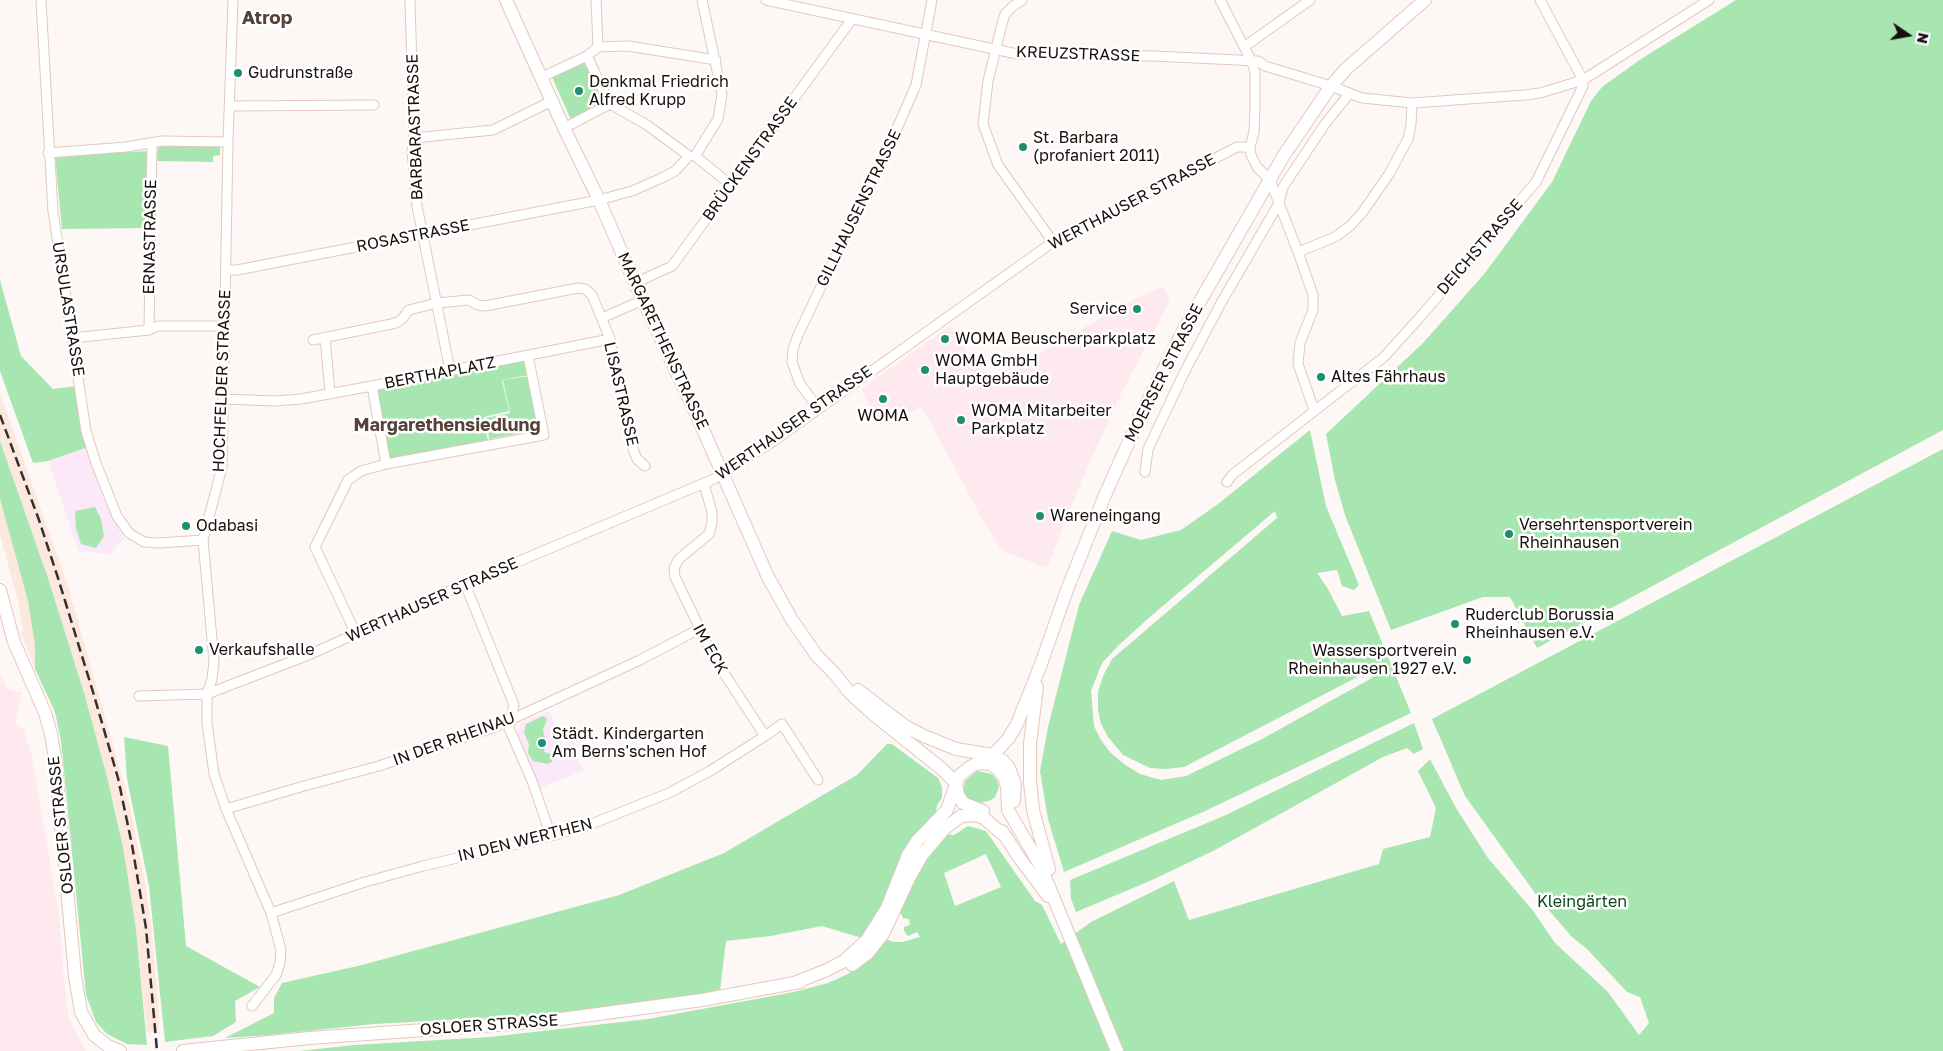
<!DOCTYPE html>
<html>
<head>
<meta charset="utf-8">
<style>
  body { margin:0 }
  #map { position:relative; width:1943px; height:1051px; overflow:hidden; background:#fdf8f5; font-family:"Golos Text",sans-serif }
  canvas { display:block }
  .north { position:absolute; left:1883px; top:10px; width:50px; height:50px; -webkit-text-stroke:4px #fff; paint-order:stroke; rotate:102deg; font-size:14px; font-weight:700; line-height:20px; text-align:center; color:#18100c }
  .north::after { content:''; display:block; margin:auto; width:18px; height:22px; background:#18100c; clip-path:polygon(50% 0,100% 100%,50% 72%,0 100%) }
</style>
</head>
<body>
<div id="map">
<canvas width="1943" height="1051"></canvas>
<div class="north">N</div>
</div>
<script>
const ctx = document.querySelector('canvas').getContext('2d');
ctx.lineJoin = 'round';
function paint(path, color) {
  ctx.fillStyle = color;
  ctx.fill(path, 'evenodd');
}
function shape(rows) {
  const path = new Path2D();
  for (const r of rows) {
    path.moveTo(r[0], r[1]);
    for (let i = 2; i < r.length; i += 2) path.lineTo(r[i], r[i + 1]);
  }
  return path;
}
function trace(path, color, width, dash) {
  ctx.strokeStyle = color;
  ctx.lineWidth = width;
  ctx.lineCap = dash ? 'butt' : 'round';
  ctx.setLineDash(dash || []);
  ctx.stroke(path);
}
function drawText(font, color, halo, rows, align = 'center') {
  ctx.font = font + ' "Golos Text",sans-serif';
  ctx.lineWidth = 5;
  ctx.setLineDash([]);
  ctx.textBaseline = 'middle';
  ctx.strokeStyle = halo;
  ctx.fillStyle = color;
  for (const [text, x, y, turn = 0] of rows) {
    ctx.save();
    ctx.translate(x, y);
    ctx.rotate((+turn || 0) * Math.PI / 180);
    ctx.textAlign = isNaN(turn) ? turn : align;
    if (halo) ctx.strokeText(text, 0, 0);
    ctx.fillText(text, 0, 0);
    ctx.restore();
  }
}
const built = shape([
  [0,393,68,586,128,798,144,877,151,923,159,1013,158,1031,147,1033,136,929,117,816,85,696,49,581,0,441],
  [0,499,28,601,35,645,35,669,21,633,23,631,18,601,0,535]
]);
const industrial = shape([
  [1163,286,1170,300,1119,398,1082,480,1047,568,1001,550,981,517,922,407,879,425,861,389,950,326,989,384,1121,306],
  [0,675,8,689,16,692,22,692,15,724,24,730,31,752,59,914,64,980,69,1019,86,1051,0,1051]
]);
const education = shape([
  [86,448,103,494,124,539,109,554,78,551,48,461],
  [549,711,567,753,573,753,570,758,577,756,583,771,540,788,518,734,518,729,521,723]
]);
const green = shape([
  [1736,0,1943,0,1943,430,1537,648,1510,597,1483,597,1391,630,1345,515,1335,480,1326,434,1423,343,1485,273,1552,182,1591,101,1602,87,1641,59],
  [583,63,586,63,605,102,571,120,552,77],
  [161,146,215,146,220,147,220,155,213,156,213,162,157,161,158,148],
  [149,151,149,228,62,229,55,156],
  [0,280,21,356,53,389,77,386,88,447,48,461,33,463,0,371],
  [527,360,529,375,502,380,509,411,484,417,488,441,389,461,376,390],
  [529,376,539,430,489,439,486,418,510,413,503,380],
  [1310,430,1326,506,1359,585,1354,590,1342,586,1337,570,1317,573,1328,589,1342,616,1369,611,1411,713,1205,811,1064,872,1048,819,1040,771,1048,727,1079,605,1112,531,1141,540,1181,530,1218,504],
  [1275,511,1277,518,1112,659,1104,674,1098,691,1098,710,1101,724,1108,737,1123,755,1150,768,1165,769,1184,767,1369,671,1372,678,1262,739,1186,776,1161,780,1140,774,1124,764,1110,752,1101,740,1094,726,1091,691,1102,663,1119,645,1151,616],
  [0,441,49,581,85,696,108,781,123,847,136,929,147,1045,127,1044,107,1034,96,1022,86,995,61,741,55,712,35,669,35,645,28,601,0,499],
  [1943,449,1943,1051,299,1051,354,1045,490,1037,648,1019,794,992,828,983,848,974,867,962,885,939,894,942,902,942,920,937,917,932,908,936,904,931,904,927,910,925,909,919,903,918,899,910,912,879,943,834,954,835,968,826,986,831,1035,901,1042,905,1061,944,1091,922,1174,881,1189,920,1379,864,1383,849,1430,837,1436,808,1418,771,1430,759,1456,808,1488,858,1534,912,1555,943,1608,992,1639,1035,1649,1023,1640,997,1627,992,1587,949,1572,937,1540,900,1465,796,1432,719],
  [986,854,1001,887,955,906,944,873],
  [95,507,101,519,104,536,96,548,81,544,76,528,75,511],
  [543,716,547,719,543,730,545,739,544,752,551,754,552,762,548,764,533,761,528,753,529,744,524,733,526,724],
  [1414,723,1423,749,1414,754,1407,748,1383,757,1215,850,1152,880,1076,912,1071,899,1070,880,1226,815],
  [124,737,168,746,186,946,260,987,235,1001,236,1022,213,1036,165,1042,149,886,127,779],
  [887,744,892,744,938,778,942,787,942,798,937,805,935,818,898,871,865,939,822,926,771,936,726,941,720,991,635,1004,539,1015,374,1024,269,1035,225,1038,274,1013,274,998,282,983,362,965,619,895,724,853,857,775],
  [977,771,992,774,997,780,999,787,995,797,991,800,978,804,967,800,963,792,965,781]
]);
const street = shape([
  [41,0,53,211,86,431,96,463,117,516,129,533,144,542,159,543,203,540],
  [233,0,228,142,222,467,203,540,214,661,212,679,207,694,207,723,214,774,226,809,271,913,281,950,280,963,276,975,252,1006],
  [410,0,414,138,412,151,417,206,450,370],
  [596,0,598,47],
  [766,0,1017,54,1154,56,1258,61,1265,66,1331,86],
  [1022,0,1012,7,1005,14,1002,24,988,81,983,124,998,165,1053,242],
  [1220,0,1252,62,1255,73,1255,108,1254,132,1250,147,1251,155,1257,167,1270,180,1298,252,1313,295,1313,310,1300,343,1298,364,1314,410],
  [598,47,628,46,716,60],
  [1244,47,1310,0],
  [542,77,587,56,598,47],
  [1336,88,1362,98,1412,103,1525,95,1540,93,1583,80,1540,0],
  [610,104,647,125,689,156],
  [230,106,374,105],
  [564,128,610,104,587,56],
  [414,138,493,130,552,101],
  [48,153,126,147,162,141,228,142],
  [695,156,718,119,722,94,702,0],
  [695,156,731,185],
  [1298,252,1335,237,1350,226,1362,213,1389,174,1408,139,1411,125,1412,103],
  [226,270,237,270,599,200,632,191,664,177,675,171,689,156],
  [635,283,672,266,852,19],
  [602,318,643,300],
  [149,330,152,143],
  [325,337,330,393],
  [72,338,149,330,158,326,225,326],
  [313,340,396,323,402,319,409,310,437,303,469,300,478,305,485,306,578,288,585,289,592,295,610,339,634,452,637,459,645,466],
  [372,386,386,464],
  [223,399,275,401,301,399,372,386,610,339],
  [818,408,800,384,792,362,793,349,798,335,857,211,888,149,916,85,932,0],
  [1145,472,1148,449,1184,373,1221,303,1279,203,1283,187,1325,124,1349,94],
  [1227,482,1232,475,1384,357,1421,316,1536,182,1583,86,1583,80,1709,0],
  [704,484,712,512,712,523,709,534,679,559,674,568,675,577,714,658,765,736,782,724,818,780],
  [465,584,514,705,509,728,532,781,551,836],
  [356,634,315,547,348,480,361,471,386,464,544,435,528,356],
  [139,696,207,694,311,654,465,584,714,479,775,440,1053,242,1237,147,1250,147],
  [226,809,304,786,379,766,495,727,640,660,699,629],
  [271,913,365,882,423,866,551,836,589,825,669,793,710,771,765,736]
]);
const secondary = shape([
  [506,0,564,128,599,200,635,283,697,416,768,577,792,620,817,656,834,673,850,693,873,714,942,769,955,782],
  [0,590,14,642,45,713,51,734,55,758,75,976,81,1012,94,1035,108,1046,120,1051],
  [1037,687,1030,744,1030,782,1033,810,1049,869],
  [858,690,905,726,924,736,956,749,993,755,1003,761,1009,768,1015,784,1014,801],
  [978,763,990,764,997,768,1004,776,1007,787,1008,810,1040,865,1117,1051],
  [956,784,958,795,963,803,983,811],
  [1002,831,1018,856,1048,896],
  [852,965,867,954,883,934,909,878,922,855,944,829,961,816,977,815,985,819,1006,837],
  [794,983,827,970,844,961,867,940,887,908,908,855,917,841,947,810,959,776,970,767,993,755,1008,739,1017,724,1041,664,1067,590,1105,495,1139,419,1183,331,1284,155,1331,86,1346,69,1425,0],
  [183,1051,309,1038,539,1022,702,1000,800,982]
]);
const rail = shape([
  [0,415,39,520,58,578,93,692,118,778,132,845,146,928,157,1051]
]);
const markers = [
  [238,73,5,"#1d8e6f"],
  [579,91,5,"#1d8e6f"],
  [1023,147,5,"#1d8e6f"],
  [1137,309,5,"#1d8e6f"],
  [945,339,5,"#1d8e6f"],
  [925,370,5,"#1d8e6f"],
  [1321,377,5,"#1d8e6f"],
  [883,399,5,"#1d8e6f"],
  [961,420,5,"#1d8e6f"],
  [1040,516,5,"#1d8e6f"],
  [186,526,5,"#1d8e6f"],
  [1509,534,5,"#1d8e6f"],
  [1455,624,5,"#1d8e6f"],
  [199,650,5,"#1d8e6f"],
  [1467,660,5,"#1d8e6f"],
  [542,743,5,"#1d8e6f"]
];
const streetNames = [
  ["KREUZSTRASSE",1078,54,2],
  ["BARBARASTRASSE",415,127,-92],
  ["BRÜCKENSTRASSE",750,159,-54],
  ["WERTHAUSER STRASSE",1132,202,-28],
  ["GILLHAUSENSTRASSE",859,208,-64],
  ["ROSASTRASSE",413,236,-11],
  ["ERNASTRASSE",150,237,-89],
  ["DEICHSTRASSE",1480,247,-49],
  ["URSULASTRASSE",68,309,81],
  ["MARGARETHENSTRASSE",663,341,65],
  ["BERTHAPLATZ",440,373,-11],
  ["MOERSER STRASSE",1164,373,-63],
  ["HOCHFELDER STRASSE",222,381,-88],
  ["LISASTRASSE",621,394,77],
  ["WERTHAUSER STRASSE",794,423,-35],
  ["WERTHAUSER STRASSE",432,600,-24],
  ["IM ECK",710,649,61],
  ["IN DER RHEINAU",454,739,-20],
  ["OSLOER STRASSE",61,825,-96],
  ["IN DEN WERTHEN",525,840,-14],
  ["OSLOER STRASSE",489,1025,-4]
];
const poiNames = [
  ["Gudrunstraße",248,73],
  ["Denkmal Friedrich",589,82],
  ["Alfred Krupp",589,100],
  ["St. Barbara",1033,138],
  ["(profaniert 2011)",1033,156],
  ["Service",1127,309,"right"],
  ["WOMA Beuscherparkplatz",955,339],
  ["WOMA GmbH",935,361],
  ["Hauptgebäude",935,379],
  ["Altes Fährhaus",1331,377],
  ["WOMA Mitarbeiter",971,411],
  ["Parkplatz",971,429],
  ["WOMA",883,416,"center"],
  ["Wareneingang",1050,516],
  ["Versehrtensportverein",1519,525],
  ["Rheinhausen",1519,543],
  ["Odabasi",196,526],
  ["Ruderclub Borussia",1465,615],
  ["Rheinhausen e.V.",1465,633],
  ["Verkaufshalle",209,650],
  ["Wassersportverein",1457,651,"right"],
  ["Rheinhausen 1927 e.V.",1457,669,"right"],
  ["Städt. Kindergarten",552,734],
  ["Am Berns'schen Hof",552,752]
];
const parkNames = [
  ["Kleingärten",1582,902]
];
const neighbourhoodNames = [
  ["Margarethensiedlung",447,425]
];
const quarterNames = [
  ["Atrop",267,18]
];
paint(built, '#fde8df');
paint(industrial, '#fee9ef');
paint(education, '#fbe9fa');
paint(green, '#a7e6b0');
trace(street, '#e2c8bd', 11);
trace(secondary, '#e2c8bd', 14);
trace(street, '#fff', 9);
trace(secondary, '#fff', 12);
trace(rail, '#352e2a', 2.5, [10, 5]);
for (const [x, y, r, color] of markers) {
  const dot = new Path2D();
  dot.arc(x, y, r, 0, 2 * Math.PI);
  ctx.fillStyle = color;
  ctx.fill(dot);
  trace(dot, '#fff', 2);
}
drawText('16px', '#18100c', '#fff', streetNames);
drawText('16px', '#18100c', '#fff', poiNames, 'left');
drawText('16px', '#0d471e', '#fff', parkNames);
drawText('bold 18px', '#574239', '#fff', neighbourhoodNames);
drawText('bold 19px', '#574239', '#fff', quarterNames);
</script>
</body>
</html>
